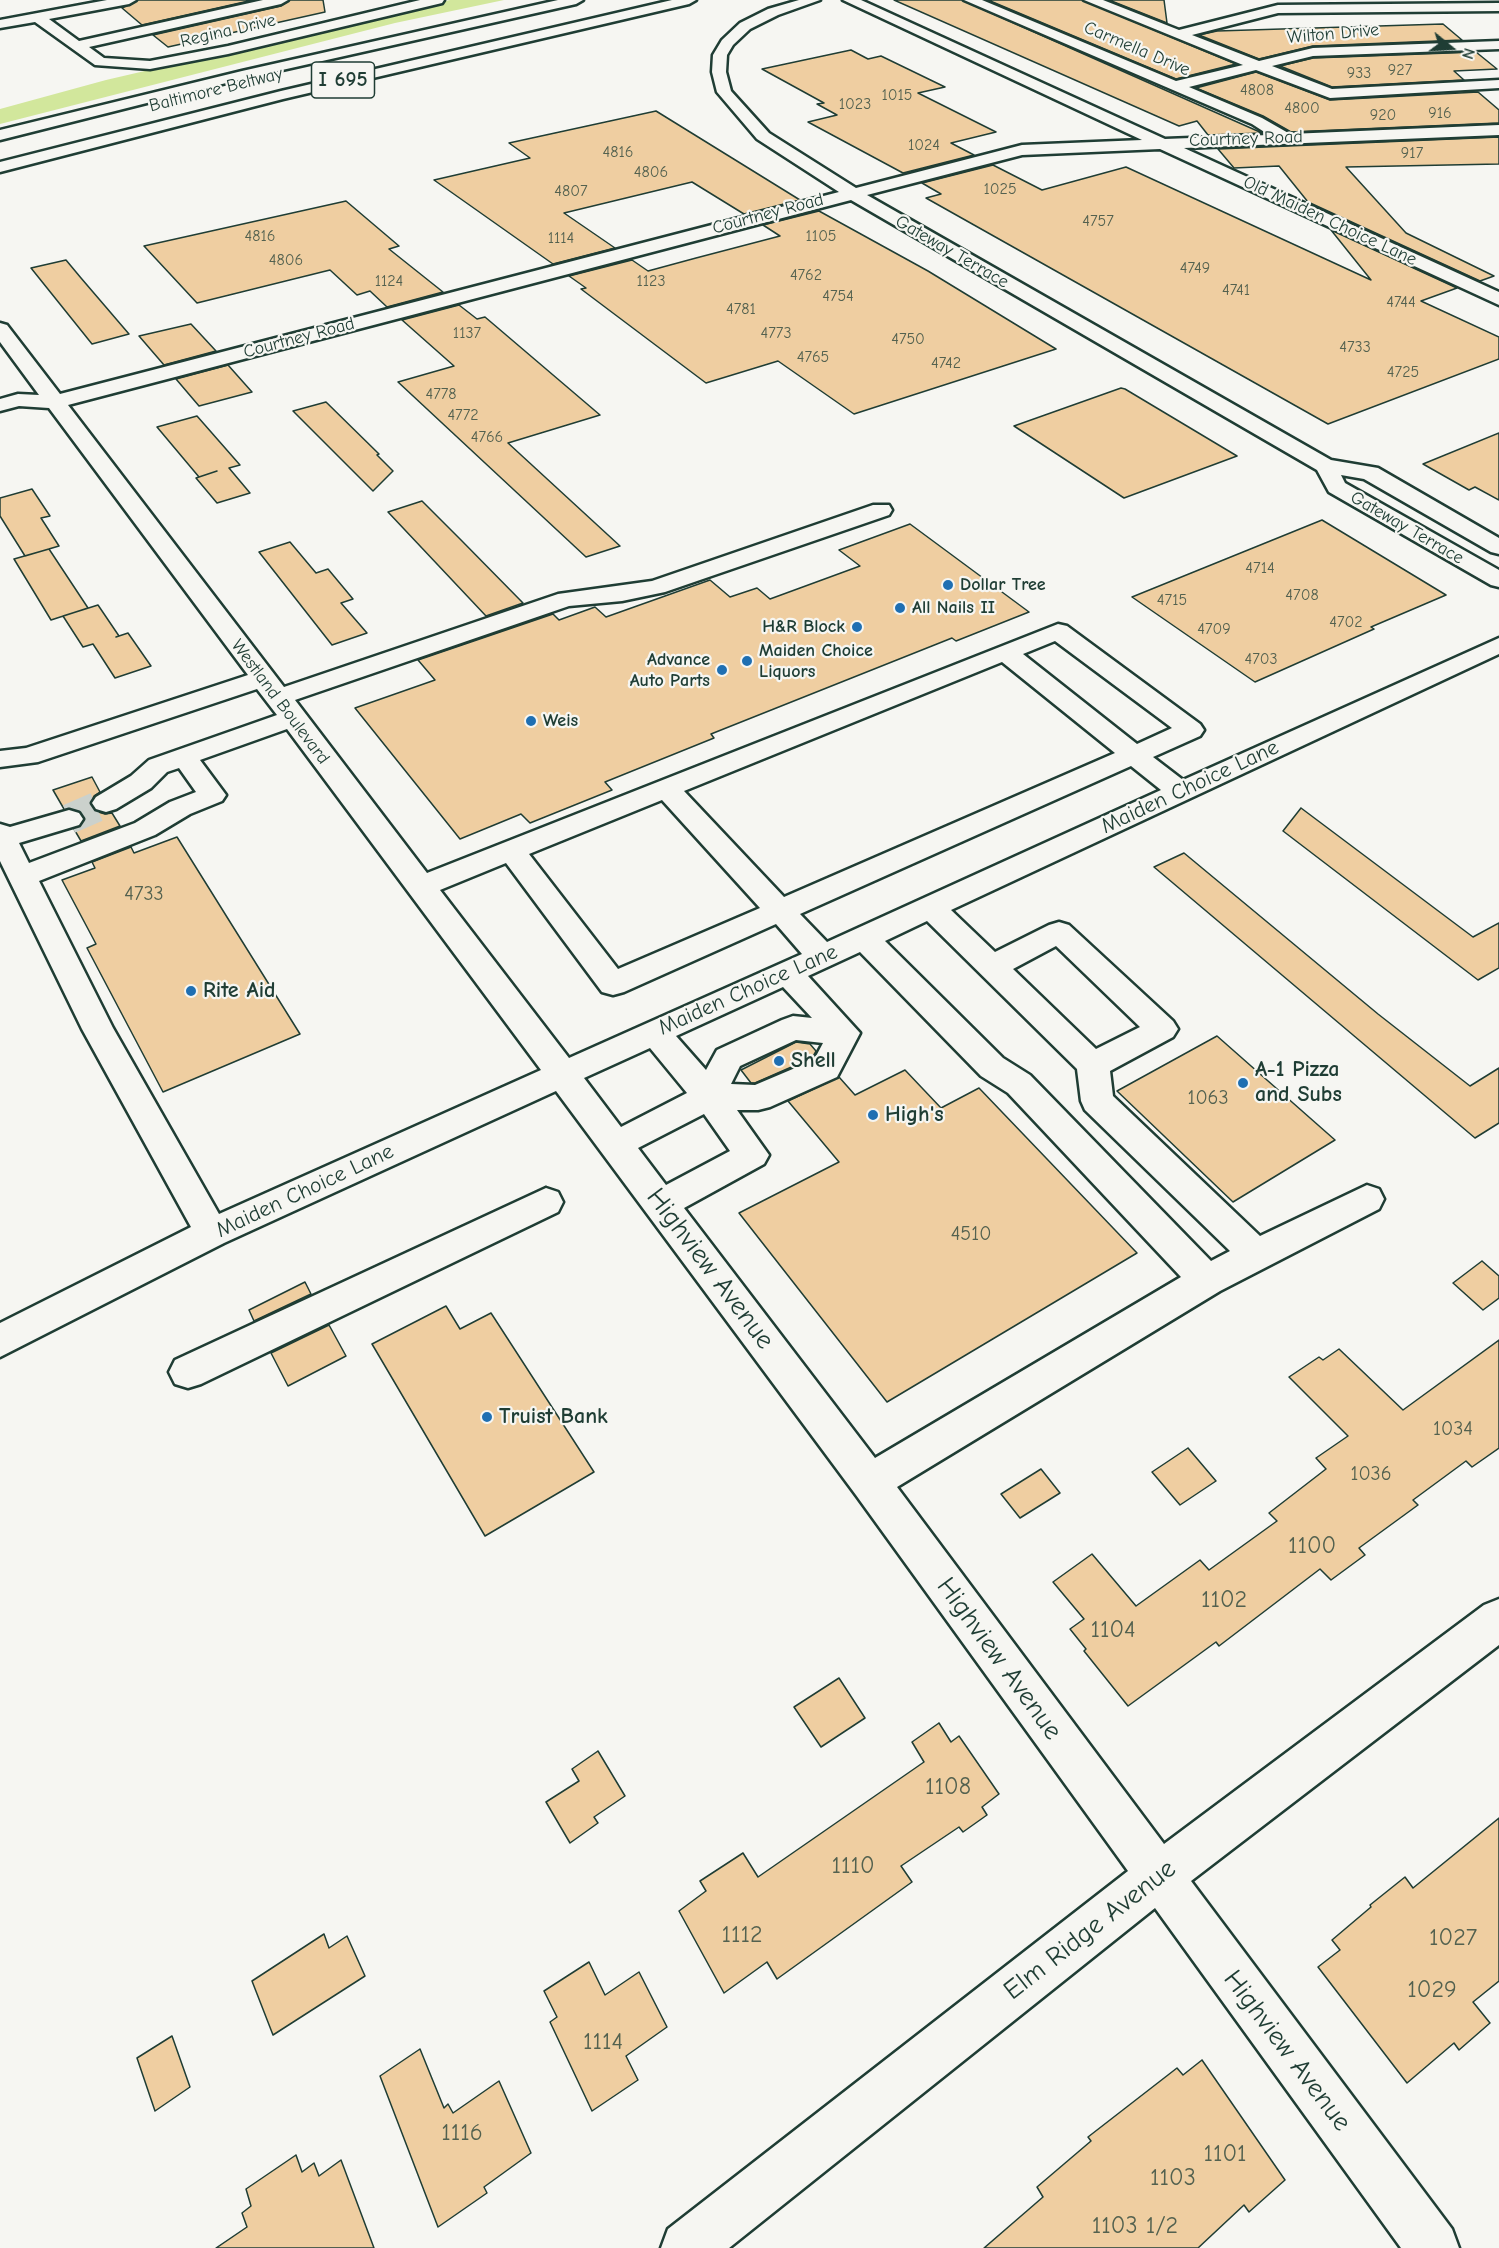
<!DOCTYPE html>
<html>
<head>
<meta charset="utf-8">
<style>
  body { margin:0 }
  #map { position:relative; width:1499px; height:2248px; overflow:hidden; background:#f6f6f2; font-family:"Comic Neue",sans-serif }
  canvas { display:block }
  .north { position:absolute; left:1421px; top:18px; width:60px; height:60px; -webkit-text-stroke:4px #f6f6f2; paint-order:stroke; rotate:108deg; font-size:16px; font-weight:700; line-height:24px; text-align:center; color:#1f3d34 }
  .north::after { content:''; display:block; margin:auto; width:21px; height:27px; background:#1f3d34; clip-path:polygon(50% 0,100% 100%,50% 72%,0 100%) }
</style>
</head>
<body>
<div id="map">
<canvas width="1499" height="2248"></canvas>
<div class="north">N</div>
</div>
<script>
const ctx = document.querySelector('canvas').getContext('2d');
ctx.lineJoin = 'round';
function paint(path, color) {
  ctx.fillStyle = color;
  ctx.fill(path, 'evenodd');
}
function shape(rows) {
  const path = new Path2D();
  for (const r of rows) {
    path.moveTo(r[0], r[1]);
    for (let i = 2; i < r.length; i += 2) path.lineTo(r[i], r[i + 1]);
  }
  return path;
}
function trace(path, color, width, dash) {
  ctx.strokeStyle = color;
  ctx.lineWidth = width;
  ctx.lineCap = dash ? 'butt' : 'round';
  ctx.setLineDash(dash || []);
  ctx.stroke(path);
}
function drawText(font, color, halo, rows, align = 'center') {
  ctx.font = font + ' "Comic Neue",sans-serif';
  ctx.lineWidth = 4.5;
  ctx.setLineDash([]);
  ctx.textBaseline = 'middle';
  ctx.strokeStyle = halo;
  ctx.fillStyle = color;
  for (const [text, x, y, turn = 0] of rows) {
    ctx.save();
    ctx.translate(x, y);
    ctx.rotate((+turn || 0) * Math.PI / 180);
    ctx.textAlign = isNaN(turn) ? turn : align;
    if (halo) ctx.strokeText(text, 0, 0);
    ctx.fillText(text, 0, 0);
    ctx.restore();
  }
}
const green = shape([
  [450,0,504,0,395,23,0,124,0,109,106,80]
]);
const building = shape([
  [138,0,253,0,142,25,122,8,138,0],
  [290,0,323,0,325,12,168,47,153,35,281,6,290,0],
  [894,0,962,0,1262,133,1208,135,1197,121,1179,126,894,0],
  [988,0,1082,0,1236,64,1176,79,988,0],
  [1109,0,1164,0,1167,23,1109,0],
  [1443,24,1462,40,1313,46,1259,59,1199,35,1217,31,1443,24],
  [851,50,868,59,881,56,945,87,918,93,996,132,951,143,974,155,903,173,808,122,837,115,817,104,824,103,762,69,851,50],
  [1476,52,1497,69,1454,71,1464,80,1332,87,1280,66,1313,58,1476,52],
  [1256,72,1330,100,1478,92,1499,110,1499,123,1291,132,1263,116,1196,88,1256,72],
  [656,111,800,200,744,214,692,182,564,213,615,248,553,264,434,180,530,158,509,143,656,111],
  [1499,137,1499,164,1346,167,1406,233,1494,276,1480,281,1308,202,1279,166,1234,168,1218,149,1499,137],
  [993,165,1042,190,1126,167,1371,280,1331,230,1457,288,1421,301,1499,337,1499,359,1328,424,926,198,941,194,922,183,993,165],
  [346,201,399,246,389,249,443,292,387,307,370,291,357,295,330,270,197,303,144,246,346,201],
  [819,211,928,271,1056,349,854,414,778,361,706,383,581,289,586,288,569,276,632,260,648,271,696,258,780,236,763,225,819,211],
  [66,260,81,278,129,334,92,344,31,268,66,260],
  [459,305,477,319,485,317,600,415,508,443,620,546,586,557,398,382,454,366,402,320,459,305],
  [191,324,216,351,164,365,139,336,191,324],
  [228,365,252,392,199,406,176,379,228,365],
  [1121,388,1125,389,1237,456,1124,498,1014,426,1121,388],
  [326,402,379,454,377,455,393,471,373,491,293,411,326,402],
  [197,416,240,465,229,468,250,493,217,503,196,478,217,471,199,477,157,427,197,416],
  [1499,433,1499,500,1475,487,1469,490,1423,464,1499,433],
  [32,489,50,516,41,518,59,546,25,556,0,516,0,498,32,489],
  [422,501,461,540,523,603,486,616,388,512,422,501],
  [1322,520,1446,595,1371,627,1374,629,1255,682,1132,597,1322,520],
  [910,524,1029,612,956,641,952,638,711,734,714,738,605,782,612,790,530,823,521,814,460,839,355,708,435,680,418,660,553,614,559,620,595,607,606,617,710,580,730,597,757,588,770,599,860,566,839,550,910,524],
  [290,542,316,573,328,569,353,599,341,603,367,633,332,645,259,552,290,542],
  [49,549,88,608,51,620,14,559,49,549],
  [98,605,119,636,116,637,128,633,151,666,115,678,93,644,83,647,63,616,98,605],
  [92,777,100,792,94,796,90,804,95,811,105,814,112,813,120,826,81,841,74,829,81,826,85,818,80,811,64,809,53,790,92,777],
  [1301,808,1473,937,1499,923,1499,968,1478,980,1283,831,1301,808],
  [177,837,300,1034,163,1092,87,948,96,944,62,880,95,868,92,862,131,847,134,853,177,837],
  [1184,853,1378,1014,1470,1086,1499,1068,1499,1123,1475,1138,1154,867,1184,853],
  [1217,1036,1335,1140,1233,1202,1117,1091,1217,1036],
  [796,1042,810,1044,816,1051,812,1058,755,1083,751,1083,741,1070,796,1042],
  [905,1070,941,1108,979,1088,1137,1253,887,1402,739,1213,839,1162,788,1101,839,1077,855,1095,905,1070],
  [1482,1261,1499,1276,1499,1298,1483,1310,1453,1283,1482,1261],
  [305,1282,311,1294,254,1321,249,1310,305,1282],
  [446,1306,460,1329,491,1313,594,1472,485,1536,372,1344,446,1306],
  [329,1325,346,1356,288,1386,271,1353,329,1325],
  [1499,1340,1499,1448,1472,1467,1466,1461,1413,1500,1418,1505,1359,1548,1365,1555,1331,1580,1320,1569,1219,1646,1216,1642,1128,1706,1084,1651,1086,1649,1070,1629,1084,1619,1053,1582,1092,1554,1136,1606,1200,1560,1209,1570,1277,1521,1269,1513,1326,1469,1316,1458,1348,1436,1289,1377,1319,1357,1323,1360,1339,1349,1403,1410,1499,1340],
  [1188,1448,1216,1481,1180,1505,1152,1472,1188,1448],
  [1041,1469,1060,1493,1020,1518,1001,1494,1041,1469],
  [839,1678,865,1718,821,1747,794,1707,839,1678],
  [939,1723,951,1742,959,1736,999,1794,982,1807,987,1815,963,1832,959,1827,901,1866,912,1882,777,1979,767,1962,724,1993,679,1911,706,1891,700,1881,743,1853,758,1877,924,1762,912,1742,939,1723],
  [598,1751,625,1796,594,1817,598,1823,570,1843,546,1802,579,1781,572,1769,598,1751],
  [1499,1818,1499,1981,1473,2002,1490,2023,1459,2050,1454,2043,1407,2083,1318,1967,1340,1950,1332,1940,1371,1907,1370,1905,1405,1877,1413,1888,1499,1818],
  [324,1934,329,1948,347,1936,365,1976,273,2035,252,1981,324,1934],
  [589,1962,605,1995,639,1972,667,2027,626,2056,638,2080,592,2111,550,2022,557,2017,544,1991,589,1962],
  [172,2036,190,2087,155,2111,137,2058,172,2036],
  [420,2049,444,2108,448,2104,453,2113,499,2081,531,2153,484,2187,487,2193,438,2227,380,2076,420,2049],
  [1202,2060,1285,2180,1249,2212,1244,2205,1198,2248,984,2248,1043,2197,1037,2187,1091,2141,1088,2137,1177,2068,1183,2075,1202,2060],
  [296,2155,302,2172,314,2163,319,2176,341,2160,374,2248,216,2248,247,2227,242,2213,251,2206,246,2189,296,2155]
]);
const minorTunnel = shape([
  [69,819,106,803]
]);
const minor = shape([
  [107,0,136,0,129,4,49,19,79,41,263,0,288,0,281,4,89,47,104,58,150,61,228,46,420,0,444,0,442,3,228,54,150,69,95,65,35,22,0,28,0,20,107,0],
  [799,0,820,0,778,15,750,29,733,45,727,55,726,72,731,91,769,133,856,188,1022,145,1142,140,843,0,861,0,1165,139,1269,135,1252,124,964,0,982,0,1176,81,1243,65,1084,0,1103,0,1179,30,1278,5,1499,3,1499,11,1278,13,1192,35,1259,61,1313,48,1499,41,1499,49,1313,56,1272,66,1332,89,1499,80,1499,88,1330,98,1256,70,1189,87,1262,118,1290,134,1499,125,1499,135,1184,148,1499,292,1499,305,1160,149,1022,155,867,195,1331,460,1378,468,1499,538,1499,554,1491,552,1364,479,1341,475,1345,483,1499,570,1499,587,1491,585,1329,492,1317,470,851,200,68,405,284,687,558,594,652,581,873,505,889,505,892,510,889,515,665,592,622,601,569,606,295,700,427,873,1058,624,1067,626,1200,724,1204,730,1200,736,1153,757,1183,780,1499,638,1499,654,951,910,995,952,1049,925,1059,922,1069,925,1173,1021,1178,1029,1173,1037,1110,1071,1113,1096,1260,1236,1367,1185,1379,1189,1384,1199,1379,1209,1220,1291,897,1487,1164,1844,1484,1605,1499,1599,1499,1645,1191,1881,1452,2229,1459,2248,1401,2248,1155,1908,729,2248,661,2248,668,2229,1128,1871,856,1495,556,1091,224,1243,0,1357,0,1323,191,1227,82,1029,0,861,0,824,10,827,69,810,79,813,83,819,79,825,19,843,29,863,135,823,170,802,196,792,179,768,167,772,151,788,116,809,106,812,96,809,92,803,96,797,131,776,149,760,277,715,257,689,38,762,0,767,0,751,26,748,248,675,49,408,19,406,0,411,0,399,18,394,39,395,0,342,0,323,7,325,60,394,839,192,757,139,717,92,712,72,713,55,722,40,740,23,768,9,799,0],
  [1055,641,1172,728,1137,744,1023,654,1055,641],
  [1002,662,1115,753,784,897,684,791,1002,662],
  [287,729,541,1070,219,1214,113,1028,39,881,155,835,190,814,222,801,226,795,200,760,287,729],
  [1131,766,1161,790,827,942,800,914,1131,766],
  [662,800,760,908,618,969,529,854,662,800],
  [506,863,602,992,613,995,624,992,776,924,802,954,569,1058,440,890,506,863],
  [927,921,1077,1069,1081,1101,1085,1110,1230,1251,1211,1261,1030,1075,1003,1058,885,941,927,921],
  [1056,946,1140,1027,1096,1049,1013,969,1056,946],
  [860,952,981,1076,1008,1093,1181,1277,875,1458,684,1208,764,1164,769,1155,737,1110,758,1110,770,1107,837,1077,860,1033,808,976,860,952],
  [783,987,812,1018,793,1016,782,1020,717,1050,706,1070,676,1036,783,987],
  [796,1040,823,1043,814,1060,755,1085,731,1084,740,1066,796,1040],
  [650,1048,687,1093,621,1127,584,1078,650,1048],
  [704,1114,730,1151,666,1185,638,1148,704,1114],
  [546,1188,558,1192,563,1202,558,1212,201,1384,188,1388,175,1384,169,1372,175,1360,546,1188]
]);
const highway = shape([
  [558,0,583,0,576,4,242,79,0,140,0,130,242,71,558,0],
  [672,0,696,0,689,4,283,99,0,172,0,162,281,91,672,0]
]);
const markers = [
  [948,585,6,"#1f6fb2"],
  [900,608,6,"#1f6fb2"],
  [857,627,6,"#1f6fb2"],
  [747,661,6,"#1f6fb2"],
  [722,670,6,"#1f6fb2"],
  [531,721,6,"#1f6fb2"],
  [191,991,6,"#1f6fb2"],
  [779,1061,6,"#1f6fb2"],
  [1243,1083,6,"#1f6fb2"],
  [873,1115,6,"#1f6fb2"],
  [487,1417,6,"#1f6fb2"]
];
const farNumbernames = [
  ["927",1400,70],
  ["933",1359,73],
  ["4808",1257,90],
  ["1015",897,95],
  ["1023",855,104],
  ["4800",1302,108],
  ["916",1440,113],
  ["920",1383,115],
  ["1024",924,145],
  ["4816",618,152],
  ["917",1412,153],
  ["4806",651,172],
  ["1025",1000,189],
  ["4807",571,191],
  ["4757",1098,221],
  ["4816",260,236],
  ["1105",821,236],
  ["1114",561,238],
  ["4806",286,260],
  ["4749",1195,268],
  ["4762",806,275],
  ["1124",389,281],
  ["1123",651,281],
  ["4741",1236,290],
  ["4754",838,296],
  ["4744",1401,302],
  ["4781",741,309],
  ["1137",467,333],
  ["4773",776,333],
  ["4750",908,339],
  ["4733",1355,347],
  ["4765",813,357],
  ["4742",946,363],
  ["4725",1403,372],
  ["4778",441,394],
  ["4772",463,415],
  ["4766",487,437],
  ["4714",1260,568],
  ["4708",1302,595],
  ["4715",1172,600],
  ["4702",1346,622],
  ["4709",1214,629],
  ["4703",1261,659]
];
const farStreetnames = [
  ["Regina Drive",228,31,-13],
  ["Wilton Drive",1333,34,-5],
  ["Carmella Drive",1137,49,23],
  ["Baltimore Beltway",216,90,-14],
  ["Courtney Road",1246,139,-2],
  ["Courtney Road",768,214,-15],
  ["Old Maiden Choice Lane",1330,221,25],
  ["Gateway Terrace",952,252,30],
  ["Courtney Road",299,338,-15],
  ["Gateway Terrace",1407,528,30],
  ["Westland Boulevard",280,702,53]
];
const farPoinames = [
  ["Dollar Tree",960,585],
  ["All Nails II",912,608],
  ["H&R Block",845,627,"right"],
  ["Maiden Choice",759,651],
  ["Liquors",759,672],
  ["Advance",710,660,"right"],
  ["Auto Parts",710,681,"right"],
  ["Weis",543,721]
];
const numberNames = [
  ["4733",144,894],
  ["1063",1208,1098],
  ["4510",971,1234],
  ["1034",1453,1429],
  ["1036",1371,1474]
];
const shields = [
  [343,80,63]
];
const shieldNames = [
  ["I 695",343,80]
];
const streetNames = [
  ["Maiden Choice Lane",1190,787,-25],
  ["Maiden Choice Lane",748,990,-24],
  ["Maiden Choice Lane",305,1191,-25]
];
const poiNames = [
  ["Rite Aid",203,991],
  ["Shell",791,1061],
  ["A-1 Pizza",1255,1070],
  ["and Subs",1255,1095],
  ["High's",885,1115],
  ["Truist Bank",499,1417]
];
const nearNumbernames = [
  ["1100",1312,1546],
  ["1102",1224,1600],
  ["1104",1113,1630],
  ["1108",948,1787],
  ["1110",853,1866],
  ["1112",742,1935],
  ["1027",1453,1938],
  ["1029",1432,1990],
  ["1114",603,2042],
  ["1116",462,2133],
  ["1101",1225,2154],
  ["1103",1173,2178],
  ["1103 1/2",1135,2226]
];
const nearStreetnames = [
  ["Highview Avenue",710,1269,53],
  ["Highview Avenue",999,1659,54],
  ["Elm Ridge Avenue",1090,1930,-38],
  ["Highview Avenue",1287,2051,53]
];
paint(green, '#d2e79c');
paint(building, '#efcea1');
trace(building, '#1f3d34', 1.5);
trace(minorTunnel, '#cbd1cc', 30, [30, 15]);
trace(minor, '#1f3d34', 5);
trace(highway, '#1f3d34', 5);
paint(minor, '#f6f6f2');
paint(highway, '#f6f6f2');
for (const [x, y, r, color] of markers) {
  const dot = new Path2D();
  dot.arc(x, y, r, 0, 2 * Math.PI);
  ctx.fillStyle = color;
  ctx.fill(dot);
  trace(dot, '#f6f6f2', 2);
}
drawText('16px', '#53614f', null, farNumbernames);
drawText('18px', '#1f3d34', '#f6f6f2', farStreetnames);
drawText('bold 18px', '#1f3d34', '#f6f6f2', farPoinames, 'left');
drawText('20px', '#53614f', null, numberNames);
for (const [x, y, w] of shields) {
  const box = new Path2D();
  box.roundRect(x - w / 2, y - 18, w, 36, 4.5);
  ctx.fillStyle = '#f6f6f2';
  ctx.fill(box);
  trace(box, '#1f3d34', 1.5);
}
drawText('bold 21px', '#1f3d34', null, shieldNames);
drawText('22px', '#1f3d34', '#f6f6f2', streetNames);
drawText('bold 22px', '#1f3d34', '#f6f6f2', poiNames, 'left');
drawText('24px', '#53614f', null, nearNumbernames);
drawText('27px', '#1f3d34', '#f6f6f2', nearStreetnames);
</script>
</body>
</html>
